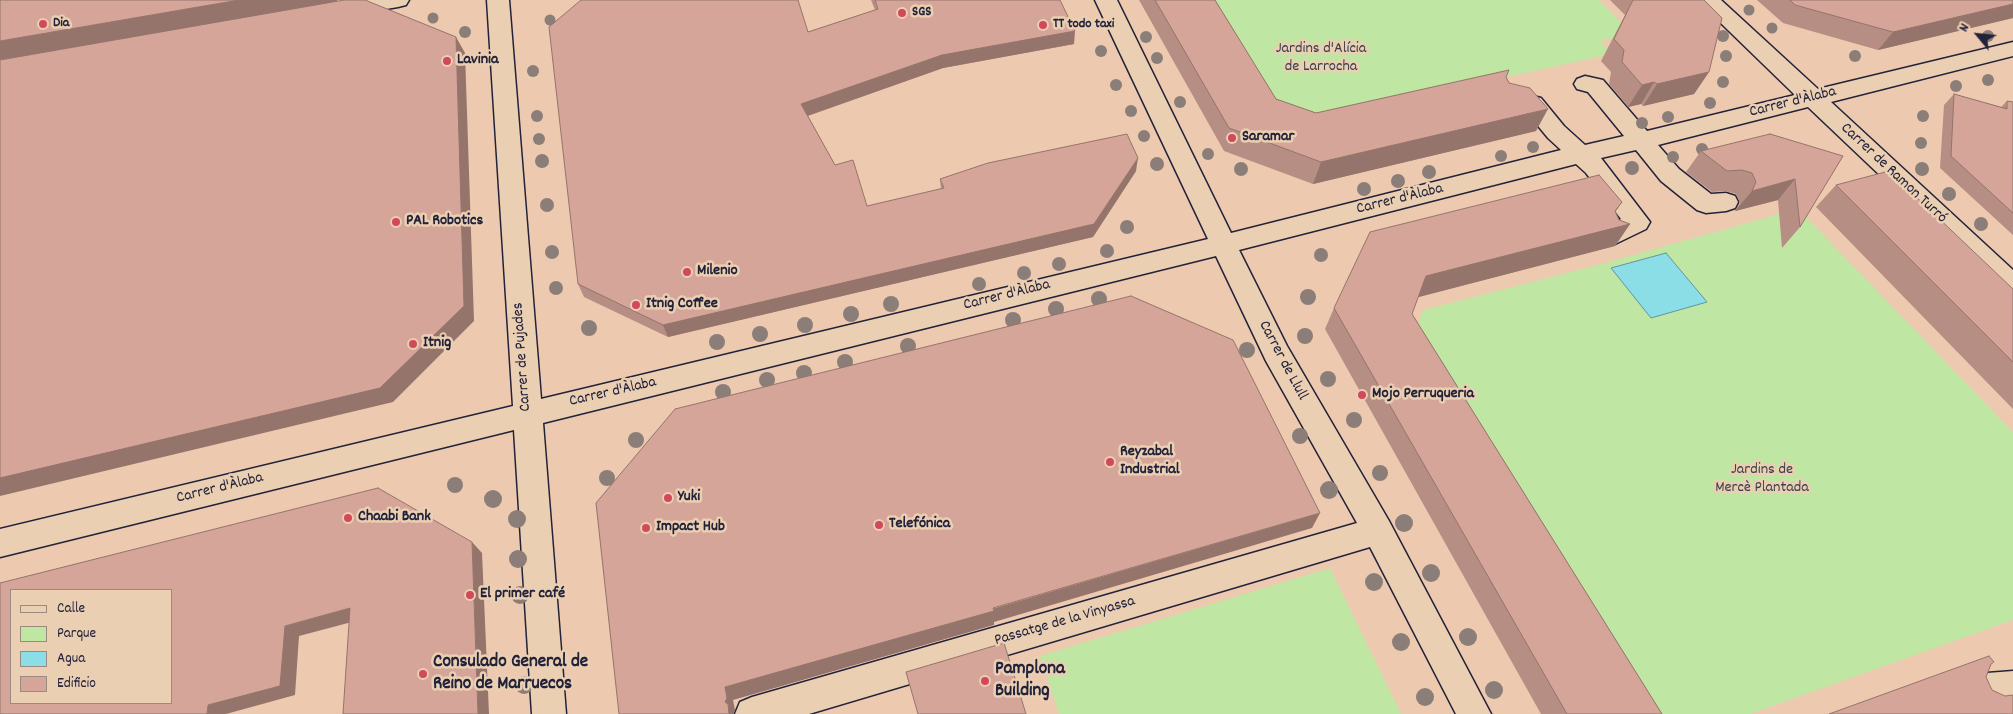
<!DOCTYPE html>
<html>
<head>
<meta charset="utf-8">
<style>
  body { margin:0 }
  #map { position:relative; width:2013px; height:714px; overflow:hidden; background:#edc9af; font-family:Dekko,sans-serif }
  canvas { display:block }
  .legend { position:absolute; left:10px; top:589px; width:162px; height:115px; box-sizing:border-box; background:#ebcfb2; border:1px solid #9b8a82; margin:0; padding:6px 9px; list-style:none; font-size:15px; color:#22223b }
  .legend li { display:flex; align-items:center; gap:10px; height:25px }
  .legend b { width:25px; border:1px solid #9b8a82 }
  .north { position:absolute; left:1953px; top:10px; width:50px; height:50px; -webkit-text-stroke:4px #ebcfb2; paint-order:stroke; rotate:298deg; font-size:14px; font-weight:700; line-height:20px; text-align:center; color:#22223b }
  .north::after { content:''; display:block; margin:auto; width:18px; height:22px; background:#22223b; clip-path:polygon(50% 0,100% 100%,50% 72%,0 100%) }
</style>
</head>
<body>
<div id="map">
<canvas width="2013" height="714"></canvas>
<ul class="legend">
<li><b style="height:6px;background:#ebcfb2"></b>Calle</li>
<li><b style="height:14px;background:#bfe7a3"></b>Parque</li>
<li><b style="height:14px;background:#8cdee6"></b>Agua</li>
<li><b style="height:14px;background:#d5a599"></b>Edificio</li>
</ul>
<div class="north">N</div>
</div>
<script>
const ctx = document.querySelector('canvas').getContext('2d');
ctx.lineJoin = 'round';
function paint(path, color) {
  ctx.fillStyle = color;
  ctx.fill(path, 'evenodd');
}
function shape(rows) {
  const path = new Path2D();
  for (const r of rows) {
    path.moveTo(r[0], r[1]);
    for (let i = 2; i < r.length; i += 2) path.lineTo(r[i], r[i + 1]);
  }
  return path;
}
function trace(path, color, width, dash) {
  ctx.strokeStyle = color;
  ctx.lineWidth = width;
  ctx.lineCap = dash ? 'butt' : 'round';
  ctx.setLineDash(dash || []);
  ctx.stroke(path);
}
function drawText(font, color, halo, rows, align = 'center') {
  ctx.font = font + ' Dekko,sans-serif';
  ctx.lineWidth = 5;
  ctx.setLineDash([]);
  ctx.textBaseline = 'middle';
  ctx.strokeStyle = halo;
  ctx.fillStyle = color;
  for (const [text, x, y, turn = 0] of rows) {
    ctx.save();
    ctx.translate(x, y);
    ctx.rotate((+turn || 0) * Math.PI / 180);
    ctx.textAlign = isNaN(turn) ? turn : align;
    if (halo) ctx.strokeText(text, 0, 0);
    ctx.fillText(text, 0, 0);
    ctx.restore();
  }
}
const green = shape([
  [1213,0,1599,0,1633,35,1600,41,1612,54,1304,121,1286,115],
  [1779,214,1803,214,2013,432,2013,620,1750,714,1652,714,1416,329,1423,310,1598,265],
  [1330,568,1401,714,1059,714,1040,656]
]);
const water = shape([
  [1666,253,1707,302,1651,318,1611,268,1666,253]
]);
const minor = shape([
  [358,0,409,0,406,5,398,7,339,17,331,15,328,10,331,5,358,0],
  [487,0,509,0,541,399,1208,239,1095,0,1117,0,1231,233,1561,150,1548,138,1525,110,1504,105,1501,99,1504,93,1512,91,1541,98,1564,126,1585,145,1624,136,1588,92,1577,89,1574,84,1577,79,1585,76,1603,80,1647,131,1795,95,1697,0,1721,0,1818,89,2013,42,2013,56,1831,102,2013,270,2013,296,2004,293,1808,107,1658,145,1679,169,1711,194,1726,193,1735,196,1738,202,1735,208,1726,211,1706,213,1697,210,1661,181,1636,150,1601,158,1650,222,1646,229,1615,244,1606,241,1602,234,1606,227,1621,219,1586,173,1576,164,1239,250,1287,346,1389,521,1491,714,1456,714,1370,547,809,714,735,714,740,702,752,697,1357,523,1266,361,1216,256,543,423,566,714,532,714,514,430,0,557,0,529,513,406,487,0],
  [2013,671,2013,703,1974,708,1962,703,1957,691,1962,679,1974,674,2013,671]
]);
const trees = [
  [1749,10,5.5],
  [433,18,5.5],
  [550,20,5.5],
  [1772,28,5.5],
  [465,32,6],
  [1723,36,6],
  [1988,36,6],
  [1146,37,6],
  [1101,51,6],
  [1726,56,6],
  [1855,56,6],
  [1157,58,6],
  [533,71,6],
  [1988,80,6],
  [1723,82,6],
  [1116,85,6],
  [1956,86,6],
  [1180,102,6],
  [1710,103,6],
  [1131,111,6],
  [537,116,6],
  [1923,116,6],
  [1668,117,6],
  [1642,123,6],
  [1144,136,6],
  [539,139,6],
  [1921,143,6],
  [1533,147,6],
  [1702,149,6],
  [1208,154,6],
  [1501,156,6],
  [1673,157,6],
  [542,161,7],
  [1157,164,7],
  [1632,168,7],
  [1241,169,7],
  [1922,169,7],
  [1429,172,7],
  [1398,181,7],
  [1364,189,7],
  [1949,194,7],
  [547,205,7],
  [1981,224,7],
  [1127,227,7],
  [1107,251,7],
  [552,252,7],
  [1321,255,7],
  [1059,264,7],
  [1024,273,7],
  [979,284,7],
  [556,288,7],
  [1308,297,8],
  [1099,299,8],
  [891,304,8],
  [1056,309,8],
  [851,314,8],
  [1013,320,8],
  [805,325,8],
  [589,328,8],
  [760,334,8],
  [1305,336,8],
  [717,342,8],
  [908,346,8],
  [1247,350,8],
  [845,362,8],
  [804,373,8],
  [1328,379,8],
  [767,380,8],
  [723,392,8],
  [1354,420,8],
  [1300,436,8],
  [636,440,8],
  [1380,473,8],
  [607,478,8],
  [455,485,8],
  [1329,490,9],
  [493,499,9],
  [517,519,9],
  [1404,523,9],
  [518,559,9],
  [1431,573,9],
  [1374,582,9],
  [520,595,9],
  [1468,637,9],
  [1401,642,9],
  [524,685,9],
  [1494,690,9],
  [1425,697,9]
];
const wall = shape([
  [871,0,1060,0,1074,44,943,68,808,116,835,165,867,206,941,189,940,179,1136,171,1093,237,668,337,584,297,578,284,808,32,875,10],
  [1139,0,1215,0,1276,99,1316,113,1506,77,1536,131,1313,184,1224,151],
  [1610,0,1704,0,1709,72,1694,94,1643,106,1641,104,1628,107,1609,84,1611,72,1601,61,1625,15],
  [1757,0,2013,0,2013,18,1878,50,1783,23],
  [1954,94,2001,107,2007,101,2013,102,2013,235,1940,168,1944,105],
  [1701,151,1843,156,1800,227,1782,248,1778,200,1735,211,1740,203,1736,194,1726,191,1712,192,1686,172],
  [1836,185,2013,289,2013,409,1816,207],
  [1622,202,1615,212,1619,220,1630,224,1615,246,1418,297,1412,314,1662,714,1541,714,1325,329,1334,308]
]);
const shadedWall = shape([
  [239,0,337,0,338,2,0,60,0,41],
  [2013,4,2013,18,1878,50,1893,32],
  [1075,31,1074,44,943,68,804,117,801,104,942,55],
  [456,37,465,53,474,321,393,402,0,496,0,478],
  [1709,72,1694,94,1643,106,1657,84],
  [1654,82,1641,104,1628,107,1642,85],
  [1548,109,1536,131,1313,184,1321,162],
  [1138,158,1136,171,1093,237,668,337,663,325],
  [1795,179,1778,200,1735,211,1752,191],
  [1622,202,1607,224,1630,224,1615,246,1415,298,1426,276,1615,211],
  [1320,513,1312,528,994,622,994,625,733,700,735,710,734,713,734,714,729,714,725,702,725,687],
  [472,542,482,553,489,714,478,714],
  [350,608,363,619,299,636,295,695,226,714,207,714,208,705,285,626]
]);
const building = shape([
  [0,0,239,0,0,41,0,0],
  [344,0,365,0,456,37,464,306,380,388,0,478,0,60,344,0],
  [581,0,798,0,808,32,878,9,875,0,1060,0,1075,31,942,55,801,104,835,165,853,160,867,206,944,188,940,179,988,163,1127,134,1138,158,1094,224,663,325,578,284,549,27,581,0],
  [1155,0,1215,0,1276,99,1316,113,1509,70,1506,77,1509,83,1530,88,1548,109,1321,162,1229,128,1155,0],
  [1633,0,1704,0,1722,18,1709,72,1657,84,1654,82,1642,85,1622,62,1624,50,1614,39,1633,0],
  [1790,0,2013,0,2013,4,1893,32,1795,5,1790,0],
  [1954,94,2007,109,2007,101,2013,102,2013,213,1951,156,1954,94],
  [1770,134,1843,156,1800,227,1795,179,1752,191,1756,182,1752,173,1742,170,1727,171,1701,151,1770,134],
  [1889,171,2013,289,2013,362,1836,185,1889,171],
  [1599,175,1622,202,1615,211,1619,220,1630,224,1426,276,1412,314,1662,714,1567,714,1334,308,1370,232,1599,175],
  [1131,296,1233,340,1320,513,993,608,994,611,725,687,727,698,725,702,728,704,729,714,619,714,596,503,675,409,1131,296],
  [378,488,472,542,478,714,343,714,350,608,285,626,280,686,208,705,207,714,0,714,0,583,378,488],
  [11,590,171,590,171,703,11,703,11,590],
  [1004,643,1026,714,918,714,906,672,1004,643],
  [1989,656,1994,662,1991,664,1986,677,1992,690,2005,696,2013,695,2013,714,1829,714,1989,656]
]);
const markers = [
  [902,13,5,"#d1495b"],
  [43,24,5,"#d1495b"],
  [1043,25,5,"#d1495b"],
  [447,61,5,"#d1495b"],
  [1232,138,5,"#d1495b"],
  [396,222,5,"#d1495b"],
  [687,272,5,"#d1495b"],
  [636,305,5,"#d1495b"],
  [413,344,5,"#d1495b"],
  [1362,395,5,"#d1495b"],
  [1110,462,5,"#d1495b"],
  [668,498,5,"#d1495b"],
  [348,518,5,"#d1495b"],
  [879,525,5,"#d1495b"],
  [646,528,5,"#d1495b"],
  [470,595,5,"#d1495b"],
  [423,674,5,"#d1495b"],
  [985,681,5,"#d1495b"]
];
const farPoinames = [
  ["SGS",912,13],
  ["Dia",53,24],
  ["TT todo taxi",1053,25]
];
const parkNames = [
  ["Jardins d'Alícia",1321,50],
  ["de Larrocha",1321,68],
  ["Jardins de",1762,471],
  ["Mercè Plantada",1762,489]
];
const poiNames = [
  ["Lavinia",457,61],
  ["Saramar",1242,138],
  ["PAL Robotics",406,222],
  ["Milenio",697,272],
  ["Itnig Coffee",646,305],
  ["Itnig",423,344],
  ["Mojo Perruqueria",1372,395],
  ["Reyzabal",1120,453],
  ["Industrial",1120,471],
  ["Yuki",678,498],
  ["Chaabi Bank",358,518],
  ["Telefónica",889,525],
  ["Impact Hub",656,528],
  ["El primer café",480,595]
];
const streetNames = [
  ["Carrer d'Àlaba",1793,103,-14],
  ["Carrer de Ramon Turró",1893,174,43],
  ["Carrer d'Àlaba",1400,200,-14],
  ["Carrer d'Àlaba",1007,296,-14],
  ["Carrer de Pujades",523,357,-94],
  ["Carrer de Llull",1282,361,62],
  ["Carrer d'Àlaba",613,393,-13],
  ["Carrer d'Àlaba",220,489,-14],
  ["Passatge de la Vinyassa",1065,622,-16]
];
const nearPoinames = [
  ["Consulado General de",433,663],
  ["Reino de Marruecos",433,685],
  ["Pamplona",995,670],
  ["Building",995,692]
];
paint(green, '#bfe7a3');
paint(water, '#8cdee6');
trace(water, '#6293a2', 1);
trace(minor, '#22223b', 3);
paint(minor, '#ebcfb2');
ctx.fillStyle = '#8b7e78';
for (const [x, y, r] of trees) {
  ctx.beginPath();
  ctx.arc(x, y, r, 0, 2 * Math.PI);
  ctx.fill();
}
paint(wall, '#b78e84');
paint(shadedWall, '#95746b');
paint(building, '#d5a599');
trace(building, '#95746b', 1);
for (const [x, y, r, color] of markers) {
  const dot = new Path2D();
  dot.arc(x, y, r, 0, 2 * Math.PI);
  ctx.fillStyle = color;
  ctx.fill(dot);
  trace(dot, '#ebcfb2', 2);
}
drawText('bold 14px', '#22223b', '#ebcfb2', farPoinames, 'left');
drawText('16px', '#3a404b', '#ebcfb2', parkNames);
drawText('bold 16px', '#22223b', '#ebcfb2', poiNames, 'left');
drawText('16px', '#22223b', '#ebcfb2', streetNames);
drawText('bold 19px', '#22223b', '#ebcfb2', nearPoinames, 'left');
</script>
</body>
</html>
